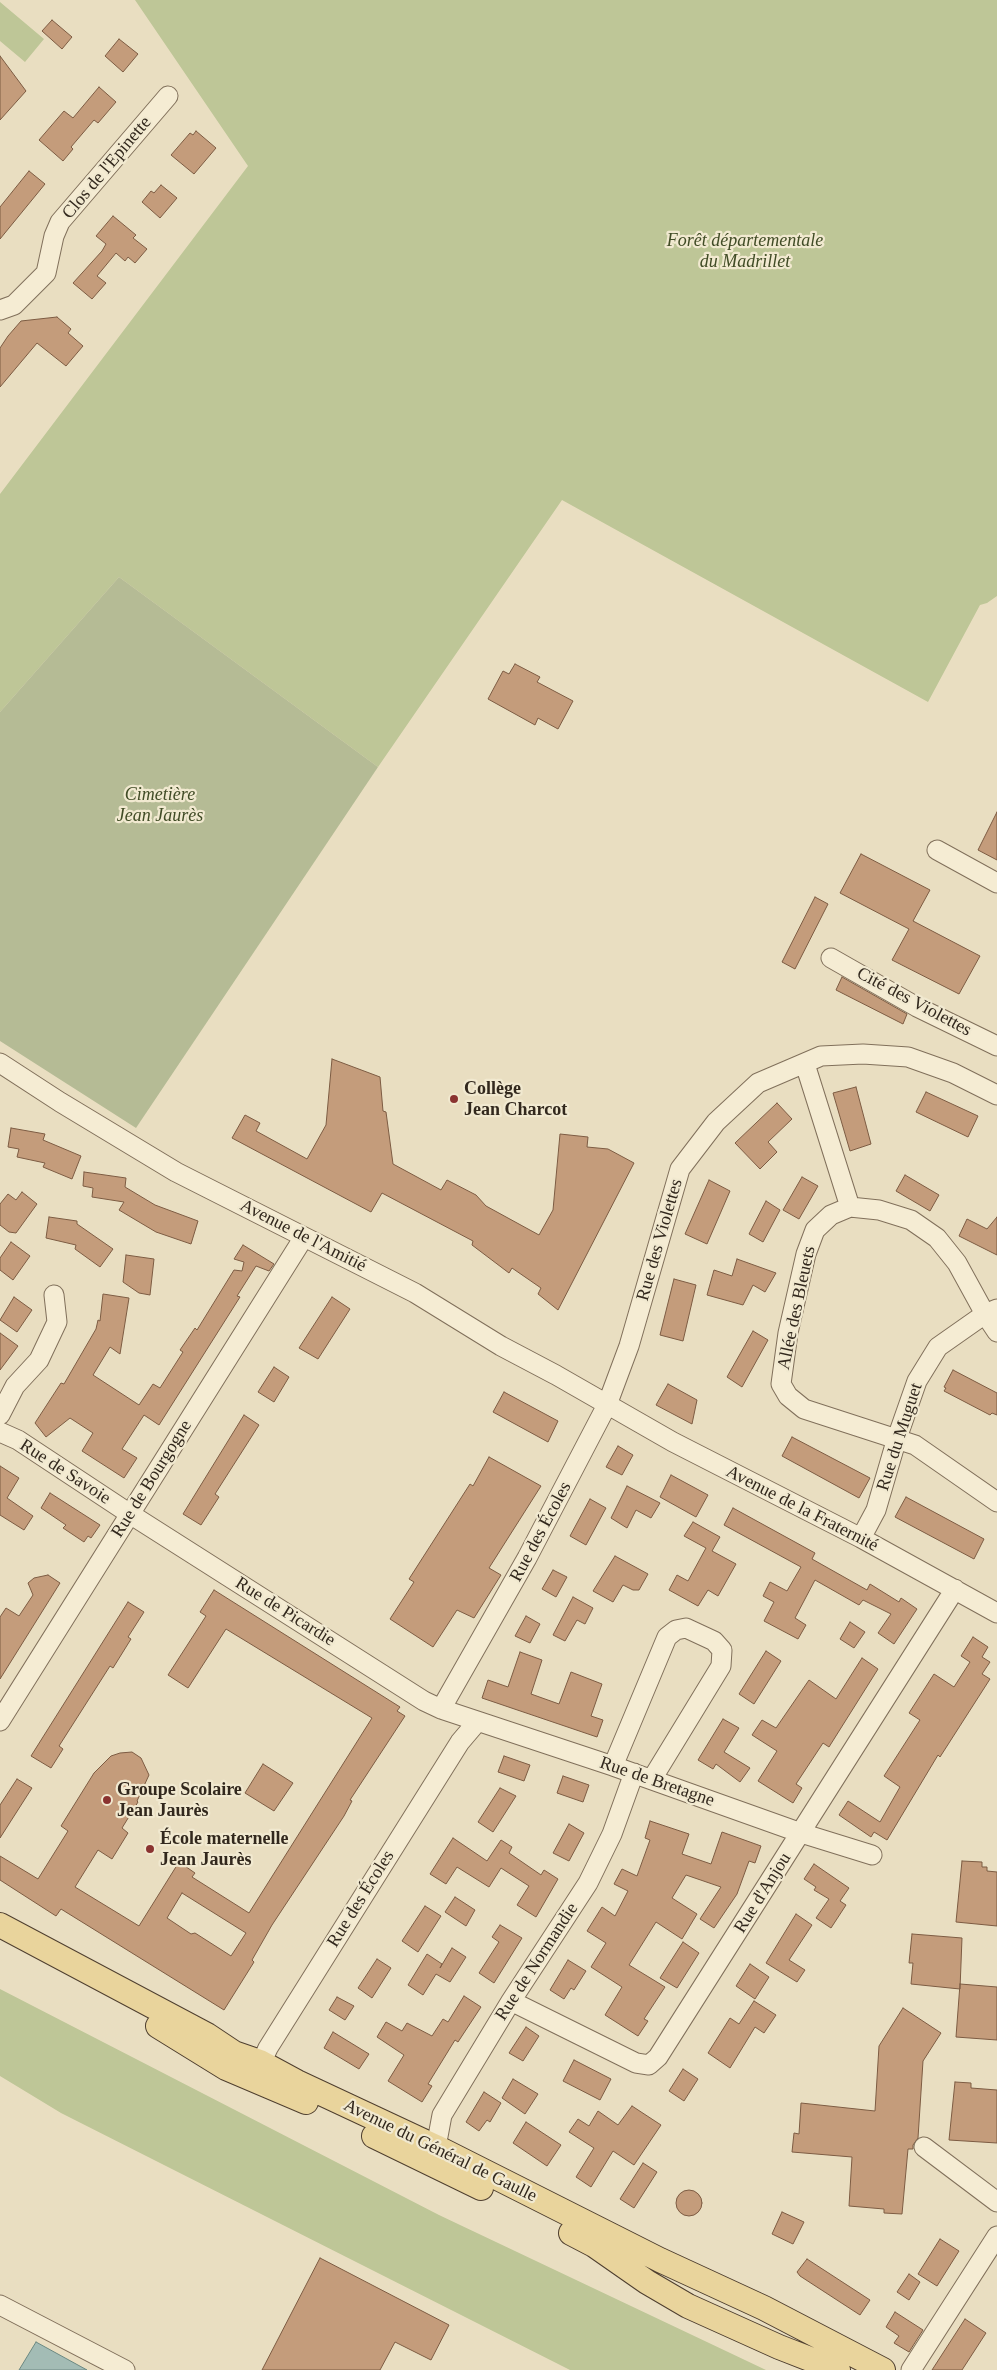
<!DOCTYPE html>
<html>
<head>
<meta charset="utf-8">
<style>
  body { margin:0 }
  canvas { display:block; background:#e9dec1 }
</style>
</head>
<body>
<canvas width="997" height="2370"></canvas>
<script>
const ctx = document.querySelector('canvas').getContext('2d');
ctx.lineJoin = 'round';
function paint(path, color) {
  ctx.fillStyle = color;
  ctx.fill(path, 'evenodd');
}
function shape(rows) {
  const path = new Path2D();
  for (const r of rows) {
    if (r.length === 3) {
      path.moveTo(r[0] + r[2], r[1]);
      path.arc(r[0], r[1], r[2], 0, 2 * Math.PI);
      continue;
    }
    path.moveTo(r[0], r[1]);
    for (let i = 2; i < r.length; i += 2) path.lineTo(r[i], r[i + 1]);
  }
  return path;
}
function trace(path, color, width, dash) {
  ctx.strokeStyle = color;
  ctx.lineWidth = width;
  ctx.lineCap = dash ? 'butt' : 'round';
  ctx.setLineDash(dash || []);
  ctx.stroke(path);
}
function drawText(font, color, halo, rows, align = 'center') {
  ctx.font = font + ' Georgia,serif';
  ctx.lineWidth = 4.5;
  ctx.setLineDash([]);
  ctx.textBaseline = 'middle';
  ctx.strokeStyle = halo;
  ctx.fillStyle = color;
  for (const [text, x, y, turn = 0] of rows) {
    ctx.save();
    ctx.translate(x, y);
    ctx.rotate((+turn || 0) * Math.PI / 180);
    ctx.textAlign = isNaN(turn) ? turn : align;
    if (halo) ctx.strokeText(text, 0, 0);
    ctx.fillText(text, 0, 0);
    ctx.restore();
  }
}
const green = shape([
  [135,0,997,0,997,596,987,603,980,605,928,702,562,500,378,767,119,577,0,712,0,494,248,166],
  [0,2,44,39,25,62,0,41],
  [0,1989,439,2215,766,2370,570,2370,61,2113,0,2076]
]);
const cemetery = shape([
  [119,577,378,767,136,1128,0,1041,0,712]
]);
const water = shape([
  [36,2342,87,2370,19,2370,36,2342]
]);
const building = shape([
  [52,20,72,37,62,49,42,31,52,20],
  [119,39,138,54,123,72,105,56,119,39],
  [0,56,26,91,0,120,0,56],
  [99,87,116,102,98,123,94,120,71,147,73,149,63,161,39,140,64,111,73,118,99,87],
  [196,131,216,148,194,174,171,155,190,133,193,135,196,131],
  [29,171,45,184,0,239,0,207,29,171],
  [161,185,177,198,160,218,142,202,151,191,154,193,161,185],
  [113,216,136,235,133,238,147,249,135,263,128,257,125,261,116,253,97,276,106,283,92,299,73,283,102,251,106,244,96,236,113,216],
  [57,317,71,329,68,333,83,346,66,366,37,343,0,387,0,348,8,336,21,321,57,317],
  [515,664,540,677,537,682,573,701,558,729,538,718,535,725,488,699,503,671,509,674,515,664],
  [997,812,997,860,978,850,997,812],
  [861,854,930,890,913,921,980,956,959,994,892,960,909,929,840,893,861,854],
  [815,897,828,904,795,969,782,962,815,897],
  [842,977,907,1014,903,1024,836,990,842,977],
  [332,1059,380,1077,383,1111,386,1112,393,1164,441,1190,447,1180,476,1195,486,1206,539,1235,553,1210,560,1134,588,1137,587,1147,608,1149,634,1163,558,1310,538,1294,541,1288,512,1268,509,1273,472,1245,473,1241,382,1193,371,1212,232,1138,245,1115,260,1123,256,1131,307,1159,326,1125,332,1059],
  [856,1087,871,1144,850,1151,833,1093,856,1087],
  [926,1092,978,1116,968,1137,916,1112,926,1092],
  [777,1103,792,1119,768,1142,777,1152,760,1169,735,1143,777,1103],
  [11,1128,45,1134,43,1140,81,1156,72,1179,43,1167,45,1163,17,1157,19,1149,8,1147,11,1128],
  [84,1172,126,1178,125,1187,155,1205,198,1221,191,1244,156,1232,119,1210,124,1202,92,1197,93,1188,83,1186,84,1172],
  [905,1175,939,1195,930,1211,896,1191,905,1175],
  [802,1177,818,1186,799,1219,783,1210,802,1177],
  [709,1180,730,1191,707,1244,685,1234,709,1180],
  [22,1192,37,1204,16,1233,9,1232,0,1225,0,1204,8,1194,16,1200,22,1192],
  [766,1201,780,1210,763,1242,749,1234,766,1201],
  [49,1217,77,1221,77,1224,113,1249,100,1267,75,1249,76,1245,46,1238,49,1217],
  [997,1217,997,1255,959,1236,967,1219,987,1229,997,1217],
  [11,1242,30,1256,13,1280,0,1270,0,1258,11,1242],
  [243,1245,274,1264,269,1271,256,1266,237,1296,240,1297,159,1425,144,1415,122,1449,137,1458,124,1478,82,1451,93,1433,70,1418,46,1437,35,1423,61,1383,64,1384,96,1329,98,1320,100,1321,103,1294,129,1298,120,1354,110,1347,93,1375,139,1405,153,1384,160,1388,183,1352,180,1350,195,1328,197,1330,234,1270,242,1271,244,1262,234,1259,243,1245],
  [126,1255,154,1259,150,1295,139,1293,123,1282,126,1255],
  [737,1259,776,1273,765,1292,753,1285,743,1305,707,1295,714,1270,732,1276,737,1259],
  [674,1279,696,1285,683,1341,660,1335,674,1279],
  [14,1297,32,1310,17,1332,0,1320,14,1297],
  [332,1297,350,1309,318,1359,299,1348,332,1297],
  [753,1331,768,1340,742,1387,727,1377,753,1331],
  [0,1333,18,1346,0,1370,0,1333],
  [274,1367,289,1377,274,1402,258,1392,274,1367],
  [953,1370,997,1393,997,1415,992,1413,990,1415,944,1391,946,1388,944,1387,953,1370],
  [668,1384,697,1400,692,1424,656,1405,668,1384],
  [504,1392,558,1421,548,1442,493,1412,504,1392],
  [244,1415,259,1425,215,1494,219,1497,201,1525,183,1514,244,1415],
  [792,1437,870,1478,859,1498,782,1456,792,1437],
  [618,1446,633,1455,622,1475,606,1467,618,1446],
  [489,1457,541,1486,489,1568,501,1575,474,1618,457,1610,433,1647,390,1619,414,1582,409,1579,470,1484,473,1486,489,1457],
  [0,1466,19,1478,7,1498,33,1516,24,1530,0,1515,0,1466],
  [671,1475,708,1495,696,1517,660,1497,671,1475],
  [627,1486,660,1503,651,1518,636,1510,627,1528,611,1518,627,1486],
  [50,1493,100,1525,91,1538,88,1536,84,1542,63,1528,66,1525,41,1508,50,1493],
  [906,1497,984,1539,974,1559,895,1517,906,1497],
  [590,1499,606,1508,586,1545,570,1536,590,1499],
  [733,1508,815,1553,812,1559,867,1590,870,1584,899,1602,901,1598,917,1609,894,1644,878,1633,891,1614,863,1600,859,1605,815,1580,795,1618,806,1625,798,1639,764,1621,774,1602,763,1596,770,1582,787,1591,801,1567,724,1525,733,1508],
  [693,1522,720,1537,712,1551,736,1564,718,1596,708,1590,698,1606,669,1590,677,1575,688,1581,706,1548,684,1536,693,1522],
  [615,1556,648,1574,639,1590,633,1590,623,1585,613,1602,593,1591,615,1556],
  [553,1570,567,1577,556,1597,542,1589,553,1570],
  [48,1575,60,1583,0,1679,0,1617,6,1608,19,1616,33,1595,28,1583,34,1578,48,1575],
  [214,1590,400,1707,397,1711,405,1716,350,1800,352,1801,344,1816,272,1925,252,1960,254,1962,224,2010,61,1909,56,1916,0,1880,0,1856,38,1879,68,1831,61,1826,94,1773,111,1756,120,1753,132,1752,141,1758,149,1775,137,1801,138,1802,122,1828,128,1833,112,1859,98,1850,75,1887,139,1926,179,1862,195,1873,192,1877,249,1913,372,1718,226,1629,188,1688,168,1675,206,1616,200,1612,214,1590],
  [182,1893,246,1933,231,1956,195,1933,191,1934,167,1918,182,1893],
  [573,1597,593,1608,585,1624,577,1620,565,1641,553,1635,573,1597],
  [128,1602,144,1612,128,1637,131,1639,113,1668,110,1666,59,1746,63,1749,51,1768,31,1756,128,1602],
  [526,1616,540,1624,530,1643,515,1636,526,1616],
  [850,1622,865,1632,854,1648,840,1639,850,1622],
  [973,1637,988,1647,982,1657,990,1662,982,1674,990,1679,940,1757,938,1755,887,1840,874,1832,871,1837,839,1815,848,1801,880,1822,900,1787,884,1776,920,1720,909,1713,934,1674,954,1687,970,1662,961,1656,973,1637],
  [766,1651,781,1661,754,1704,739,1694,766,1651],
  [520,1652,542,1660,531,1694,559,1704,571,1672,602,1684,591,1716,603,1720,597,1737,482,1698,488,1680,508,1687,520,1652],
  [862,1658,878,1669,829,1747,823,1743,796,1784,802,1788,793,1803,758,1781,777,1751,752,1735,762,1720,776,1728,809,1680,836,1699,862,1658],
  [723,1719,739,1728,724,1752,750,1768,740,1782,716,1764,713,1769,698,1760,723,1719],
  [504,1756,530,1765,524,1781,498,1772,504,1756],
  [263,1764,293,1783,274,1811,245,1793,263,1764],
  [563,1776,589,1785,583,1802,557,1793,563,1776],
  [17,1779,32,1788,0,1838,0,1805,17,1779],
  [500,1788,516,1796,493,1832,478,1822,500,1788],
  [650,1821,689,1834,682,1854,711,1864,722,1832,761,1846,755,1863,749,1861,737,1894,714,1928,700,1919,721,1887,686,1875,672,1898,697,1914,682,1939,656,1922,629,1965,665,1987,644,2019,648,2021,638,2036,605,2015,622,1987,591,1967,606,1943,587,1931,602,1907,615,1916,628,1891,614,1884,622,1869,637,1876,650,1840,645,1838,650,1821],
  [569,1824,584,1833,569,1861,553,1853,569,1824],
  [453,1838,487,1861,501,1840,512,1847,509,1853,541,1875,544,1870,558,1879,536,1917,517,1905,529,1886,501,1868,489,1887,457,1867,446,1884,430,1874,453,1838],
  [962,1861,982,1862,982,1867,987,1867,987,1871,997,1872,997,1926,956,1922,962,1861],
  [814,1864,849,1888,840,1901,846,1905,831,1928,816,1918,829,1899,814,1890,816,1887,804,1879,814,1864],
  [455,1897,475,1910,466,1926,445,1912,455,1897],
  [425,1906,441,1916,418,1952,402,1941,425,1906],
  [796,1914,812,1925,789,1960,805,1970,797,1982,766,1963,796,1914],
  [500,1925,522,1938,494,1983,479,1973,499,1942,492,1937,500,1925],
  [912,1934,962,1938,960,1989,911,1984,913,1963,909,1963,912,1934],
  [683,1942,699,1953,677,1988,660,1978,683,1942],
  [452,1948,466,1957,450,1982,436,1974,423,1995,408,1985,427,1954,442,1964,440,1968,452,1948],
  [377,1959,391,1968,372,1998,358,1988,377,1959],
  [568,1960,586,1971,574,1990,571,1988,564,1999,550,1990,568,1960],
  [750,1964,769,1977,755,1999,736,1986,750,1964],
  [960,1984,997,1987,997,2040,956,2037,960,1984],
  [464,1996,481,2007,458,2042,455,2040,428,2084,432,2086,422,2102,388,2081,404,2055,377,2037,386,2022,402,2031,407,2023,432,2036,443,2019,448,2022,464,1996],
  [337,1997,354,2006,345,2020,329,2010,337,1997],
  [754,2001,776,2015,764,2033,755,2027,730,2068,708,2053,730,2018,739,2024,754,2001],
  [903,2008,941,2033,923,2061,918,2138,913,2145,913,2149,908,2149,902,2214,884,2213,884,2209,849,2206,852,2157,792,2152,794,2133,799,2134,801,2103,875,2111,879,2046,903,2008],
  [526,2027,539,2036,523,2061,509,2053,526,2027],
  [333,2032,369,2054,359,2069,324,2048,333,2032],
  [574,2060,611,2079,600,2100,563,2081,574,2060],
  [683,2069,698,2079,684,2101,669,2091,683,2069],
  [513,2079,538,2094,525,2114,502,2098,513,2079],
  [955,2082,971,2083,971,2088,997,2090,997,2143,949,2140,955,2082],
  [484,2092,501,2103,490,2122,487,2120,479,2131,466,2122,484,2092],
  [632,2106,661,2125,634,2165,613,2151,591,2187,576,2177,594,2148,569,2132,578,2119,589,2126,598,2111,618,2125,632,2106],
  [526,2122,561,2145,547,2166,513,2143,526,2122],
  [643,2163,657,2172,634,2208,620,2199,643,2163],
  [689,2203,13],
  [782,2212,804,2222,793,2244,772,2234,782,2212],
  [940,2239,959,2251,937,2286,918,2274,940,2239],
  [320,2258,449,2325,431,2360,395,2342,380,2370,262,2370,320,2258],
  [807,2259,870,2300,860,2315,800,2276,797,2272,807,2259],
  [909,2274,920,2282,909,2300,897,2292,909,2274],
  [895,2312,923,2330,909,2352,894,2343,899,2336,886,2327,895,2312],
  [965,2319,986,2333,962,2370,932,2370,965,2319]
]);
const minor = shape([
  [0,310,14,305,46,273,54,236,60,222,168,96],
  [937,850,997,883],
  [831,958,917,1007,997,1046],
  [0,1063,60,1102,176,1172,415,1293,501,1346,556,1375,673,1442,861,1538,997,1613],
  [805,1064,850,1207],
  [997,1332,985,1314,957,1263,937,1238,911,1220,879,1210,850,1207,831,1215,815,1230,806,1254,788,1333,781,1384,788,1396,804,1409,915,1445,997,1502],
  [0,1415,15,1386,39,1360,57,1322,54,1295],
  [0,1432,18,1440,130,1514,424,1701,441,1709,613,1766,801,1833,872,1855],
  [861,1538,876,1510,897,1438,917,1381,938,1347,985,1314,997,1309],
  [441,1709,527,1558,607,1405,629,1346,680,1169,716,1122,758,1083,821,1056,863,1054,908,1057,953,1073,997,1095],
  [0,1721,304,1237],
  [613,1766,667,1637,676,1630,686,1628,714,1641,722,1650,721,1666,652,1779],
  [511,2001,636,2063,649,2065,658,2057,955,1589],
  [256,2074,268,2048,460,1742,477,1722],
  [436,2147,442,2115,511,2001,588,1883,612,1834,634,1773],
  [924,2147,997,2202],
  [0,2305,125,2370],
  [911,2370,997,2236]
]);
const major = shape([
  [0,1925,207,2035,234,2053,260,2062,297,2082,436,2147,660,2260,764,2308,883,2370],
  [158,2026,226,2068,306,2102],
  [374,2136,481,2188],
  [571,2233,594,2245,647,2282,688,2306,779,2347,838,2370]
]);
const markers = [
  [454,1099,5,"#8a3330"],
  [107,1800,5,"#8a3330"],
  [150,1849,5,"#8a3330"]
];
const streetNames = [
  ["Clos de l'Epinette",107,168,-50],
  ["Cité des Violettes",914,1002,28],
  ["Avenue de l'Amitié",303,1236,27],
  ["Rue des Violettes",660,1240,-74],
  ["Allée des Bleuets",797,1308,-78],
  ["Rue du Muguet",900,1437,-72],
  ["Rue de Savoie",65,1472,33],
  ["Rue de Bourgogne",152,1479,-58],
  ["Avenue de la Fraternité",802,1509,27],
  ["Rue des Écoles",541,1532,-62],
  ["Rue de Picardie",285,1612,32],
  ["Rue de Bretagne",657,1782,19],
  ["Rue d'Anjou",763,1893,-58],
  ["Rue des Écoles",361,1899,-58],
  ["Rue de Normandie",537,1962,-57],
  ["Avenue du Général de Gaulle",440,2151,26]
];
const parkNames = [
  ["Forêt départementale",745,241],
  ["du Madrillet",745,262],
  ["Cimetière",160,795],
  ["Jean Jaurès",160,816]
];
const poiNames = [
  ["Collège",464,1089],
  ["Jean Charcot",464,1110],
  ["Groupe Scolaire",117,1790],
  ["Jean Jaurès",117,1811],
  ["École maternelle",160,1839],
  ["Jean Jaurès",160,1860]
];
paint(green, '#bec697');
paint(cemetery, '#b5bb95');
paint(water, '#a3bcb5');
trace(water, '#6c8982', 1);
paint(building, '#c49c7b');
trace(building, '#7d5c43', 1);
trace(minor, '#81705b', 21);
trace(major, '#4f3f2f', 26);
trace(minor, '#f5ecd3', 19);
trace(major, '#e9d49c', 24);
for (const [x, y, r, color] of markers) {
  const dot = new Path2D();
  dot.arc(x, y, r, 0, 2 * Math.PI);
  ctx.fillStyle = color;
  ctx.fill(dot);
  trace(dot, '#f1e9d0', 2);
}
drawText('18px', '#32281d', '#f1e9d0', streetNames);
drawText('italic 18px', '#414c26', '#f1e9d0', parkNames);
drawText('bold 18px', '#32281d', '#f1e9d0', poiNames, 'left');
</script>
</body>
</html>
